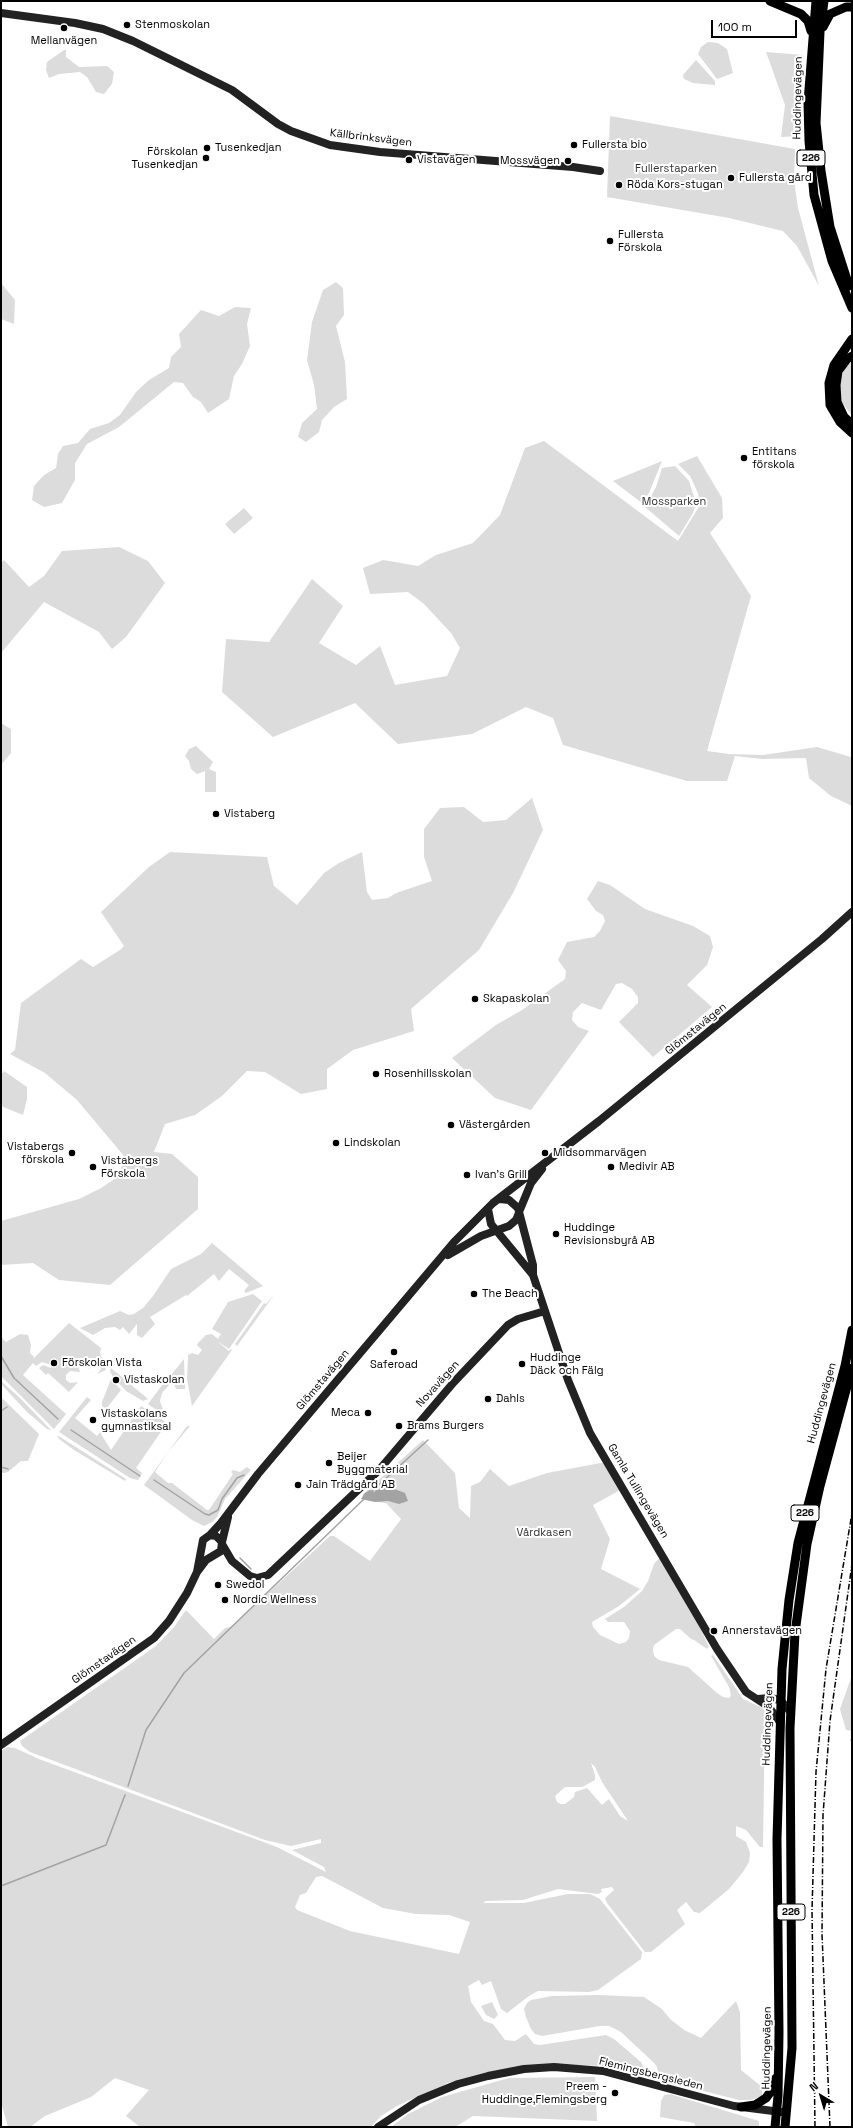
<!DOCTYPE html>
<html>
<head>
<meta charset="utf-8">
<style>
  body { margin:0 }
  #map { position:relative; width:853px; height:2128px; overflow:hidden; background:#fff; font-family:"Space Grotesk",sans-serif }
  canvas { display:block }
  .frame { position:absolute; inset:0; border:2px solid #000; pointer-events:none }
  .north { position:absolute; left:801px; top:2076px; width:40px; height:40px; -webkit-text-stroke:3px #fff; paint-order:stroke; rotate:322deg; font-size:11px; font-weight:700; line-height:16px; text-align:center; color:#000 }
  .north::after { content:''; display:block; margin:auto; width:14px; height:18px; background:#000; clip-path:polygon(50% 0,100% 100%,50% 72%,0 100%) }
  .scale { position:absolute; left:711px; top:20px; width:86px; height:18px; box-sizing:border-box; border:2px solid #000; border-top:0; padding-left:5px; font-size:12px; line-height:14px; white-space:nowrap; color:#000; -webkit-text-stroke:3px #fff; paint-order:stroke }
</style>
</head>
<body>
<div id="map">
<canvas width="853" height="2128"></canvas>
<div class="frame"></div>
<div class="north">N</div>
<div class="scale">100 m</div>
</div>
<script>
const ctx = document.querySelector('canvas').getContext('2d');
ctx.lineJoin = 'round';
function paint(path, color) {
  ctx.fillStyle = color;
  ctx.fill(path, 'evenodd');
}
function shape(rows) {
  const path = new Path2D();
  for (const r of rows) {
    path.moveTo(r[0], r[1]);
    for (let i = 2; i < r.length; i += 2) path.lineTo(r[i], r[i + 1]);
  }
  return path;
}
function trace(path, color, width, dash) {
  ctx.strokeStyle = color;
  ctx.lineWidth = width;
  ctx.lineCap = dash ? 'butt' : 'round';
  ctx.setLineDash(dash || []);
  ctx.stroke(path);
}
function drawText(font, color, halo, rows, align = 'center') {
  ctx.font = font + ' "Space Grotesk",sans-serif';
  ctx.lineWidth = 4;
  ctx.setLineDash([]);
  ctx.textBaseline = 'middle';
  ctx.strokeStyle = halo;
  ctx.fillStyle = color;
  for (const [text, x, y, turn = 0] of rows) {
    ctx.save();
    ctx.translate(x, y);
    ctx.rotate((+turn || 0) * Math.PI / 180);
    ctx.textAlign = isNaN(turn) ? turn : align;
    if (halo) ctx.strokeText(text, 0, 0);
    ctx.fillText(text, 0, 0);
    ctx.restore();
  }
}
const green = shape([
  [708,42,718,43,727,49,733,73,717,79,698,54,701,47],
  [64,50,66,50,66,57,79,67,107,66,114,72,112,84,104,94,96,92,87,77,80,72,59,74,49,78,46,70,47,62],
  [766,52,803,55,800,136,781,137,785,105],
  [696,60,715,81,715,85,693,83,684,79,683,75],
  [610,116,795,149,794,180,798,208,819,286,797,246,783,231,729,218,607,197],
  [336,282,343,288,344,315,336,326,345,362,347,399,334,407,322,420,319,432,306,442,298,437,302,423,317,409,314,385,307,360,312,322,323,290],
  [1,283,15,300,14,324,1,319],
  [235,307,251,308,247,324,250,346,242,364,234,376,229,399,208,413,201,402,193,397,183,383,174,382,119,427,87,444,75,463,75,480,62,503,44,507,32,500,34,486,44,475,56,468,58,454,63,446,78,443,90,429,109,423,120,415,136,392,149,380,169,368,171,357,181,347,179,334,201,310,219,316],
  [852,362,852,416,841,401,839,380,846,366],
  [544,441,678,541,700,505,698,493,690,476,678,464,697,456,722,498,723,518,710,533,751,596,707,751,729,754,763,755,817,747,851,757,852,806,831,796,809,778,806,758,762,759,735,756,727,781,687,781,563,745,553,718,526,707,472,734,398,744,355,703,273,737,222,692,226,639,269,642,312,579,343,606,319,643,356,665,380,646,395,685,447,676,460,648,451,633,424,604,408,592,370,594,363,568,383,560,418,566,436,555,473,543,500,515,525,448],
  [662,461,649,493,642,503,613,481],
  [675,466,689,481,696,503,693,513,679,536,645,507,656,487,662,468],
  [244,508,253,518,234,534,225,524],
  [119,547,148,561,165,583,126,637,112,649,99,632,44,602,1,653,1,563,4,560,29,587,44,576,62,551],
  [1,723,11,729,11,753,1,765],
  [196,746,213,762,209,769,216,772,216,792,205,792,205,771,197,774,191,769,189,761,185,756,189,749],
  [532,798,543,830,513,893,479,950,411,1009,414,1031,353,1050,327,1069,327,1089,301,1094,265,1072,247,1071,222,1096,195,1115,165,1124,154,1152,172,1154,198,1177,198,1209,110,1285,59,1280,33,1263,1,1265,1,1221,79,1199,101,1188,119,1176,124,1156,77,1100,45,1073,10,1054,15,1050,21,1003,81,959,93,967,120,950,124,946,101,912,149,867,170,852,267,857,274,886,297,905,324,873,339,863,362,852,367,892,372,900,388,898,396,893,432,881,424,857,424,829,440,808,464,807,483,822,506,820],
  [598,881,610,885,645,909,693,926,710,936,713,947,707,965,687,985,712,1007,653,1057,619,1022,638,1003,638,997,632,989,622,983,616,984,601,1010,582,1003,573,1012,572,1020,578,1027,589,1031,531,1110,495,1098,452,1058,496,1025,522,1010,565,979,566,971,558,960,567,942,594,937,600,931,605,921,603,915,596,911,587,899],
  [4,1071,27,1087,27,1099,23,1115,1,1106,1,1075],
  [212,1243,263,1286,246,1293,244,1291,249,1285,229,1269,219,1281,214,1274,187,1296,186,1295,150,1317,155,1324,142,1338,137,1335,137,1324,129,1334,123,1327,120,1330,115,1327,105,1328,93,1335,80,1328,120,1311,129,1315,134,1314,143,1308,153,1296,171,1269,201,1254],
  [253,1294,262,1301,229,1349,217,1341,229,1351,231,1349,232,1350,192,1406,187,1379,188,1355,192,1353,198,1355,202,1350,197,1345,198,1343,206,1335,212,1334,218,1339,219,1337,221,1334,212,1329,228,1302],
  [274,1295,237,1346,235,1344,248,1326,264,1303,266,1304],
  [69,1323,101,1348,100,1353,106,1370,97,1374,101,1369,100,1365,94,1363,89,1369,85,1361,87,1359,80,1358,77,1362,80,1372,70,1371,66,1375,66,1380,70,1383,78,1382,69,1392,48,1373,46,1375,39,1368,43,1365,51,1368,52,1365,42,1362,36,1366,33,1363,23,1375,66,1414,54,1429,1,1376,1,1337,6,1342,20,1334,28,1335,31,1345,30,1353,34,1357,33,1359],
  [184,1359,185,1389,176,1389,171,1375],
  [111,1368,148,1399,143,1401,126,1391,113,1377,110,1371],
  [111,1379,121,1390,106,1409,102,1406,102,1402],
  [166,1380,170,1384,162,1393,160,1401,165,1416,148,1404],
  [1,1381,20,1398,51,1430,47,1429,27,1412,1,1384],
  [1,1397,39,1434,28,1461,21,1461,8,1472,4,1473,1,1473],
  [87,1397,91,1400,75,1418,97,1436,107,1424,108,1426,101,1434,111,1450,141,1406,167,1423,136,1468,142,1473,138,1480,130,1478,59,1432],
  [187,1426,190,1426,168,1452,155,1472,168,1483,172,1483,207,1510,209,1510,233,1474,231,1472,233,1470,240,1472,247,1467,251,1470,225,1499,217,1517,212,1522,204,1526,192,1520,144,1485],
  [57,1435,126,1479,125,1481,74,1450,59,1439],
  [423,1440,455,1473,459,1508,470,1518,471,1486,480,1482,490,1469,509,1486,547,1473,606,1462,622,1489,593,1505,610,1539,601,1569,640,1589,619,1606,592,1622,593,1627,600,1635,619,1644,626,1642,629,1638,630,1631,624,1622,608,1622,605,1619,624,1607,642,1591,648,1581,654,1564,660,1557,696,1619,709,1647,707,1649,694,1640,691,1639,680,1629,676,1629,654,1645,653,1650,654,1656,659,1660,688,1667,717,1693,723,1697,729,1698,731,1695,729,1687,711,1656,713,1655,743,1699,765,1709,763,1847,760,1847,746,1830,736,1826,736,1836,746,1842,750,1853,749,1862,743,1872,729,1889,700,1913,694,1912,686,1902,677,1910,685,1924,651,1952,645,1952,607,1903,605,1898,614,1890,612,1887,601,1889,602,1892,598,1894,558,1889,523,1900,486,1901,483,1903,524,1903,568,1894,590,1894,600,1899,642,1952,641,1959,598,1990,589,1992,538,1991,529,1996,507,2013,501,2009,491,1981,482,1985,479,1980,468,1986,471,2002,484,2021,493,2024,505,2040,515,2041,526,2034,534,2044,540,2045,606,2035,614,2039,641,2062,644,2069,640,2073,637,2074,604,2066,543,2064,493,2071,447,2083,430,2096,425,2093,397,2106,381,2116,371,2127,140,2127,126,2116,149,2090,115,2078,91,2097,45,2116,30,2127,8,2127,1,2102,1,1751,7,1747,15,1748,39,1759,277,1847,326,1872,324,1867,292,1850,321,1843,321,1839,291,1846,265,1840,30,1752,22,1746,20,1741,156,1646,174,1627,186,1610,214,1639,225,1628,231,1627,330,1536,334,1536,370,1561,401,1519,386,1503,370,1501,362,1495],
  [591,1763,595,1767,602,1782,628,1821,620,1816,609,1799,602,1805,587,1788,575,1792,574,1797,565,1804,561,1804,557,1802,555,1796,565,1787,582,1787,595,1780,595,1775],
  [322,1876,383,1908,416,1914,449,1915,470,1922,459,1954,350,1931,297,1910,295,1907,300,1895,306,1893,316,1877],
  [852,1675,852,1731,846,1730,840,1709],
  [599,1995,644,1997,662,2009,670,2019,684,2030,701,2038,736,2001,740,2012,741,2070,762,2087,762,2096,751,2100,739,2100,664,2081,660,2077,656,2065,652,2061,621,2032,609,2026,600,2026,542,2036,535,2034,531,2029,526,2017,524,2009,527,2003,531,2000,552,1996],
  [492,2002,498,2015,494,2019,486,2015,481,2006],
  [595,2077,597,2121,473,2116,455,2127,391,2127,408,2114,442,2097,509,2078],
  [670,2094,759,2121,759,2127,696,2127,694,2123,660,2117,661,2101,664,2095]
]);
const water = shape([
  [389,1478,392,1488,405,1493,408,1501,399,1504,388,1501,375,1502,361,1499,365,1493,370,1490,374,1492]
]);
const stream = shape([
  [1,1356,14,1378,58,1419],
  [1,1411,7,1407],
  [71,1430,140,1476],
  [1,1467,8,1469],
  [154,1480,205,1514,209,1515,218,1510,222,1499,237,1478,244,1475],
  [371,1492,428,1440],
  [240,1558,251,1569],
  [851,1740,852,1740],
  [128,1786,146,1730,184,1673,364,1499],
  [1,1886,106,1845,125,1795]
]);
const secondary = shape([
  [1,13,75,23,103,29,133,41,232,90,278,124,291,131,330,145,380,152,573,167,600,171],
  [500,1199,509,1200,518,1208,533,1265,533,1275,568,1380,590,1433,717,1649,746,1692,769,1707,779,1721],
  [488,1209,491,1224,533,1275],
  [519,1212,531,1183,542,1169],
  [448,1255,481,1236,509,1226,516,1220,519,1213],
  [210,1535,221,1523,258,1474,454,1242,493,1203,599,1121,822,939,852,912],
  [222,1542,228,1517],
  [222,1544,232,1561,250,1576,257,1578,268,1575,379,1470,454,1382,508,1325,518,1319,545,1311],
  [758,1699,770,1698,780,1700,790,1711],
  [1,1745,154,1638,169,1621,187,1593,197,1572,203,1540,210,1535,216,1536,222,1542,221,1551,206,1560,197,1572],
  [378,2127,419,2100,458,2084,488,2076,524,2069,554,2067,603,2071,734,2106,781,2112]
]);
const primary = shape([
  [770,1,801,14,808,21,811,31],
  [816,1,808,102,809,141,814,195,832,261,852,308],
  [824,1,820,32,816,123,821,171,830,227,849,286],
  [823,27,830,14,846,7,852,7],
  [852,339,834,365,829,383,830,405,840,422,852,433],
  [852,356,847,359,838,371,836,385,837,402,844,417,852,424],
  [741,2107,755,2105,766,2098,774,2087,776,2078],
  [775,2127,778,2096,779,2033,777,1839,782,1669,789,1600,798,1543,845,1366,852,1330],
  [785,2127,792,2048,790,1728,795,1633,807,1544,820,1486,852,1368]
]);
const rail = shape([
  [815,2127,812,1910,816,1772,826,1669,852,1513],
  [830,2127,822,1934,823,1815,830,1721,852,1564]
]);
const markers = [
  [127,25,4,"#000"],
  [64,28,4,"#000"],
  [574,145,4,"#000"],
  [207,148,4,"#000"],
  [206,158,4,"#000"],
  [409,160,4,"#000"],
  [568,161,4,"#000"],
  [731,178,4,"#000"],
  [619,185,4,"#000"],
  [610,241,4,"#000"],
  [744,458,4,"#000"],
  [216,814,4,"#000"],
  [475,999,4,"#000"],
  [376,1074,4,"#000"],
  [451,1125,4,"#000"],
  [336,1143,4,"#000"],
  [72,1153,4,"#000"],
  [545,1153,4,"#000"],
  [93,1167,4,"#000"],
  [611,1167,4,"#000"],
  [467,1175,4,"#000"],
  [556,1234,4,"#000"],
  [474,1294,4,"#000"],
  [394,1352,4,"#000"],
  [54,1363,4,"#000"],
  [522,1364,4,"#000"],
  [116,1380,4,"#000"],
  [488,1399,4,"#000"],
  [368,1413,4,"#000"],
  [93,1420,4,"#000"],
  [399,1426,4,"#000"],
  [329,1463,4,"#000"],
  [298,1485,4,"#000"],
  [218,1585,4,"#000"],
  [225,1600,4,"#000"],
  [714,1631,4,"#000"],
  [615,2093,4,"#000"]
];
const shields = [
  [811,158,28],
  [805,1513,28],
  [791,1912,28]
];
const shieldNames = [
  ["226",811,158],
  ["226",805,1513],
  ["226",791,1912]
];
const poiNames = [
  ["Stenmoskolan",135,25],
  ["Mellanvägen",64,41,"center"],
  ["Fullersta bio",582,145],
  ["Tusenkedjan",215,148],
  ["Förskolan",198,152,"right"],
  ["Tusenkedjan",198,165,"right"],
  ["Vistavägen",417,160],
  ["Mossvägen",560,161,"right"],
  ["Fullersta gård",739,178],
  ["Röda Kors-stugan",627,185],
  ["Fullersta",618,235],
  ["Förskola",618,248],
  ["Entitans",752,452],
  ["förskola",752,465],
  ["Vistaberg",224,814],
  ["Skapaskolan",483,999],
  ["Rosenhillsskolan",384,1074],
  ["Västergården",459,1125],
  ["Lindskolan",344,1143],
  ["Vistabergs",64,1147,"right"],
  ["förskola",64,1160,"right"],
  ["Midsommarvägen",553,1153],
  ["Vistabergs",101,1161],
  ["Förskola",101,1174],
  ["Medivir AB",619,1167],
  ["Ivan's Grill",475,1175],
  ["Huddinge",564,1228],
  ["Revisionsbyrå AB",564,1241],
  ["The Beach",482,1294],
  ["Huddinge",530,1358],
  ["Däck och Fälg",530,1371],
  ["Förskolan Vista",62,1363],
  ["Saferoad",394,1365,"center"],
  ["Vistaskolan",124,1380],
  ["Dahls",496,1399],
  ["Meca",360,1413,"right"],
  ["Vistaskolans",101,1414],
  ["gymnastiksal",101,1427],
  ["Brams Burgers",407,1426],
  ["Beijer",337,1457],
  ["Byggmaterial",337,1470],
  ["Jain Trädgård AB",306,1485],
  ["Swedol",226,1585],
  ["Nordic Wellness",233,1600],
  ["Annerstavägen",722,1631],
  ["Preem -",607,2087,"right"],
  ["Huddinge,Flemingsberg",607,2100,"right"]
];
const streetNames = [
  ["Huddingevägen",798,98,-89],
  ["Källbrinksvägen",371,138,7],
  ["Glömstavägen",696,1029,-39],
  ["Glömstavägen",323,1380,-50],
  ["Novavägen",438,1384,-48],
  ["Huddingevägen",822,1403,-75],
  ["Gamla Tullingevägen",638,1491,59],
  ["Glömstavägen",104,1660,-35],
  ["Huddingevägen",768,1724,-88],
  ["Huddingevägen",767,2048,-89],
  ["Flemingsbergsleden",651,2074,14]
];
const parkNames = [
  ["Fullerstaparken",676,169],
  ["Mossparken",674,502],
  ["Vårdkasen",544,1533]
];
paint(green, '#dcdcdc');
paint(water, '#a3a3a3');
trace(stream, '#a3a3a3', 1.5);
trace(secondary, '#222', 8);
trace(primary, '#000', 9);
trace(rail, '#000', 1.5, [6, 2, 1, 2]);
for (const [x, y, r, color] of markers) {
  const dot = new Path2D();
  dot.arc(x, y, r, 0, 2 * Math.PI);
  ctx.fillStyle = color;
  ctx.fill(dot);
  trace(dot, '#fff', 1.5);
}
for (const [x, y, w] of shields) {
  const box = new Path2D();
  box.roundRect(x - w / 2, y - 8, w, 16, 3);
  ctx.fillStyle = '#fff';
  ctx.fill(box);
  trace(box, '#000', 1);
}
drawText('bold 10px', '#000', null, shieldNames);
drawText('11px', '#000', '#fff', poiNames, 'left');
drawText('11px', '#000', '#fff', streetNames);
drawText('11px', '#333', '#fff', parkNames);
</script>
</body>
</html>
